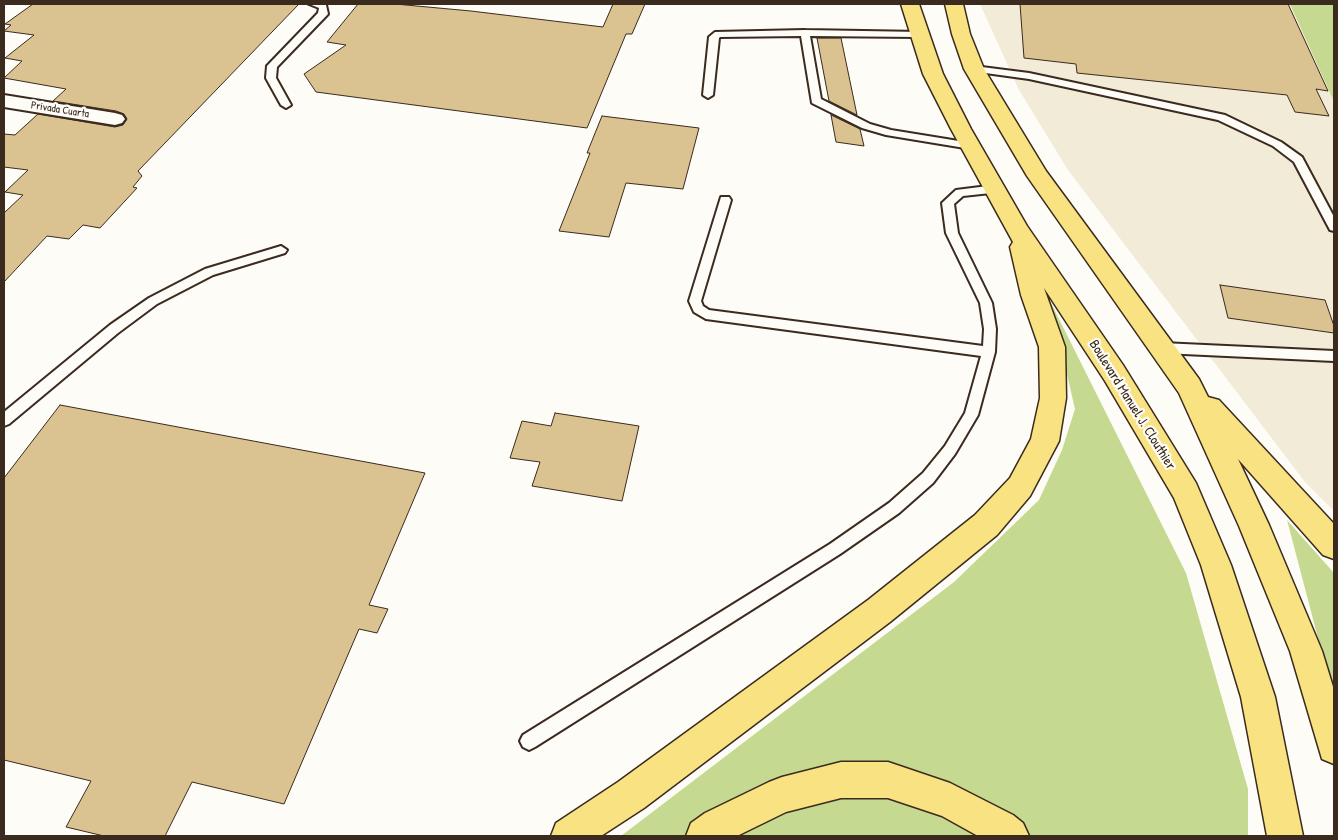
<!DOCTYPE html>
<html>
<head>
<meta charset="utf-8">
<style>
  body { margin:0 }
  #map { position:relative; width:1338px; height:840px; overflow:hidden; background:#fdfcf7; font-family:"Patrick Hand",sans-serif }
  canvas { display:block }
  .frame { position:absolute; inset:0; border:5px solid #3b2a1e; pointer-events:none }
</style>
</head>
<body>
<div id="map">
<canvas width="1338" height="840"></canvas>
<div class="frame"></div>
</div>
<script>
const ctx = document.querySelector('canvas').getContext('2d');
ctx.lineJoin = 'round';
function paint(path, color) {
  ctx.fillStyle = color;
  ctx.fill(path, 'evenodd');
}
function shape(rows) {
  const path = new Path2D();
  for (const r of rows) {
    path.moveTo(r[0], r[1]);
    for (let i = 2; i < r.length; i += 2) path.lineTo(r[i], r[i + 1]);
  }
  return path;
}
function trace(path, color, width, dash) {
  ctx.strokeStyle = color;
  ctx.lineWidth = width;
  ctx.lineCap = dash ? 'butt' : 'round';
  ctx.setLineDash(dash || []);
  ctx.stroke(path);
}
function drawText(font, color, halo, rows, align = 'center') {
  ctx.font = font + ' "Patrick Hand",sans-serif';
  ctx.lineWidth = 4.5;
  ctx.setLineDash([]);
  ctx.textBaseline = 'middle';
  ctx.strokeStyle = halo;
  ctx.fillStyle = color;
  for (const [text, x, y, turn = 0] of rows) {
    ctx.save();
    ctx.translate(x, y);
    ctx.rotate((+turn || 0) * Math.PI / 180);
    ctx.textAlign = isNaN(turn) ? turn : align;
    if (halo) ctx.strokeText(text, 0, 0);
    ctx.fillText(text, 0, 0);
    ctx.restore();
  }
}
const built = shape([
  [980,4,1290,4,1334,102,1334,511,1305,482,1068,170,1019,90]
]);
const green = shape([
  [1290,4,1334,4,1334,102],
  [1050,301,1186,573,1248,789,1248,836,621,836,954,582,1039,500,1062,450,1075,409],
  [1287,520,1334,573,1334,699]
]);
const building = shape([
  [33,4,299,4,138,171,142,176,133,187,137,188,100,228,83,225,69,239,47,236,4,282,4,213,23,195,5,192,28,170,4,167,4,134,15,135,38,114,115,127,123,125,127,119,124,114,116,111,53,101,66,89,4,78,22,61,5,58,34,35,4,31,11,25,5,24,33,4],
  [358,4,395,4,471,11,603,27,613,4,645,4,632,34,626,34,587,128,316,92,304,74,346,45,327,42,358,4],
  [1020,4,1288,4,1328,91,1316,89,1329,116,1295,112,1287,95,1077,73,1076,64,1024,58,1020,4],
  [817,38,841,38,857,115,829,101,817,38],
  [831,115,860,129,864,146,836,142,831,115],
  [602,116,699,128,683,189,626,183,609,237,559,231,590,153,587,153,602,116],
  [1220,285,1325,300,1334,326,1334,333,1228,318,1220,285],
  [60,405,425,473,369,605,388,609,377,633,359,629,284,804,192,782,165,836,104,836,66,827,91,781,4,760,4,478,60,405],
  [555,413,639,426,622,501,532,486,540,462,510,458,522,421,551,426,555,413]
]);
const service = shape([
  [309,4,326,5,328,14,277,67,276,78,291,105,286,108,281,105,266,78,267,66,318,13,319,8,309,4],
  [805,30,921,32,923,34,918,37,810,36,821,99,870,124,891,130,971,143,976,146,975,148,971,149,886,135,862,128,812,103,801,36,720,37,719,38,713,95,708,98,703,95,709,37,715,32,805,30],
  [974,66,1029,73,1225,115,1281,142,1302,157,1334,217,1334,231,1330,230,1294,162,1273,146,1218,120,1029,79,971,71,969,69,974,66],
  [996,185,1000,186,1002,189,1000,192,963,196,954,204,958,233,992,303,996,329,995,352,978,415,955,454,933,483,899,513,840,554,535,747,529,750,523,747,520,741,523,735,830,544,889,503,923,473,945,446,965,413,981,356,706,319,694,312,689,301,721,197,729,197,731,200,701,301,703,306,709,310,983,346,984,329,980,303,946,233,942,203,956,190,996,185],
  [281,246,287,250,285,253,213,275,157,304,118,333,9,424,4,426,4,412,110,325,149,298,205,269,281,246],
  [1162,343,1334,351,1334,361,1162,353,1157,352,1156,348,1157,344,1162,343]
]);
const minor = shape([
  [4,95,115,113,122,115,125,119,122,123,115,125,4,107,4,95]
]);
const primary = shape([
  [901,4,919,4,943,74,971,129,1027,226,1123,365,1196,483,1231,565,1275,697,1303,836,1267,836,1241,697,1201,565,1174,498,1105,381,1044,288,1065,347,1066,398,1059,441,1030,496,997,535,890,622,644,808,601,836,551,836,556,823,618,782,868,600,975,515,1010,478,1031,439,1040,398,1039,347,1021,295,1010,247,1013,242,951,129,923,74,901,4],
  [945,4,963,4,970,34,984,69,1046,171,1199,379,1208,397,1219,400,1334,524,1334,559,1323,555,1238,459,1269,525,1322,651,1334,690,1334,764,1322,759,1290,651,1239,526,1179,393,1027,176,964,69,952,34,945,4],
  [841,762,888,762,950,783,1013,815,1023,823,1029,836,978,836,942,816,888,798,841,798,786,812,737,836,686,836,691,823,705,813,769,782,782,777,841,762]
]);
const farStreetnames = [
  ["Privada Cuarta",60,110,9]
];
const streetNames = [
  ["Boulevard Manuel J. Clouthier",1132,405,58]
];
paint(built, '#f2ebd8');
paint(green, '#c5da90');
paint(building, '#dac291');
trace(building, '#3b2a1e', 1);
trace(service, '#3b2a1e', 4);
trace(minor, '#3b2a1e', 4);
trace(primary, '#3b2a1e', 3);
paint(service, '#fdfcf7');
paint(minor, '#fdfcf7');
paint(primary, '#f8e281');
drawText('11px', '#3b2a1e', '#fdfcf7', farStreetnames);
drawText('14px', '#3b2a1e', '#fdfcf7', streetNames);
</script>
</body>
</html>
